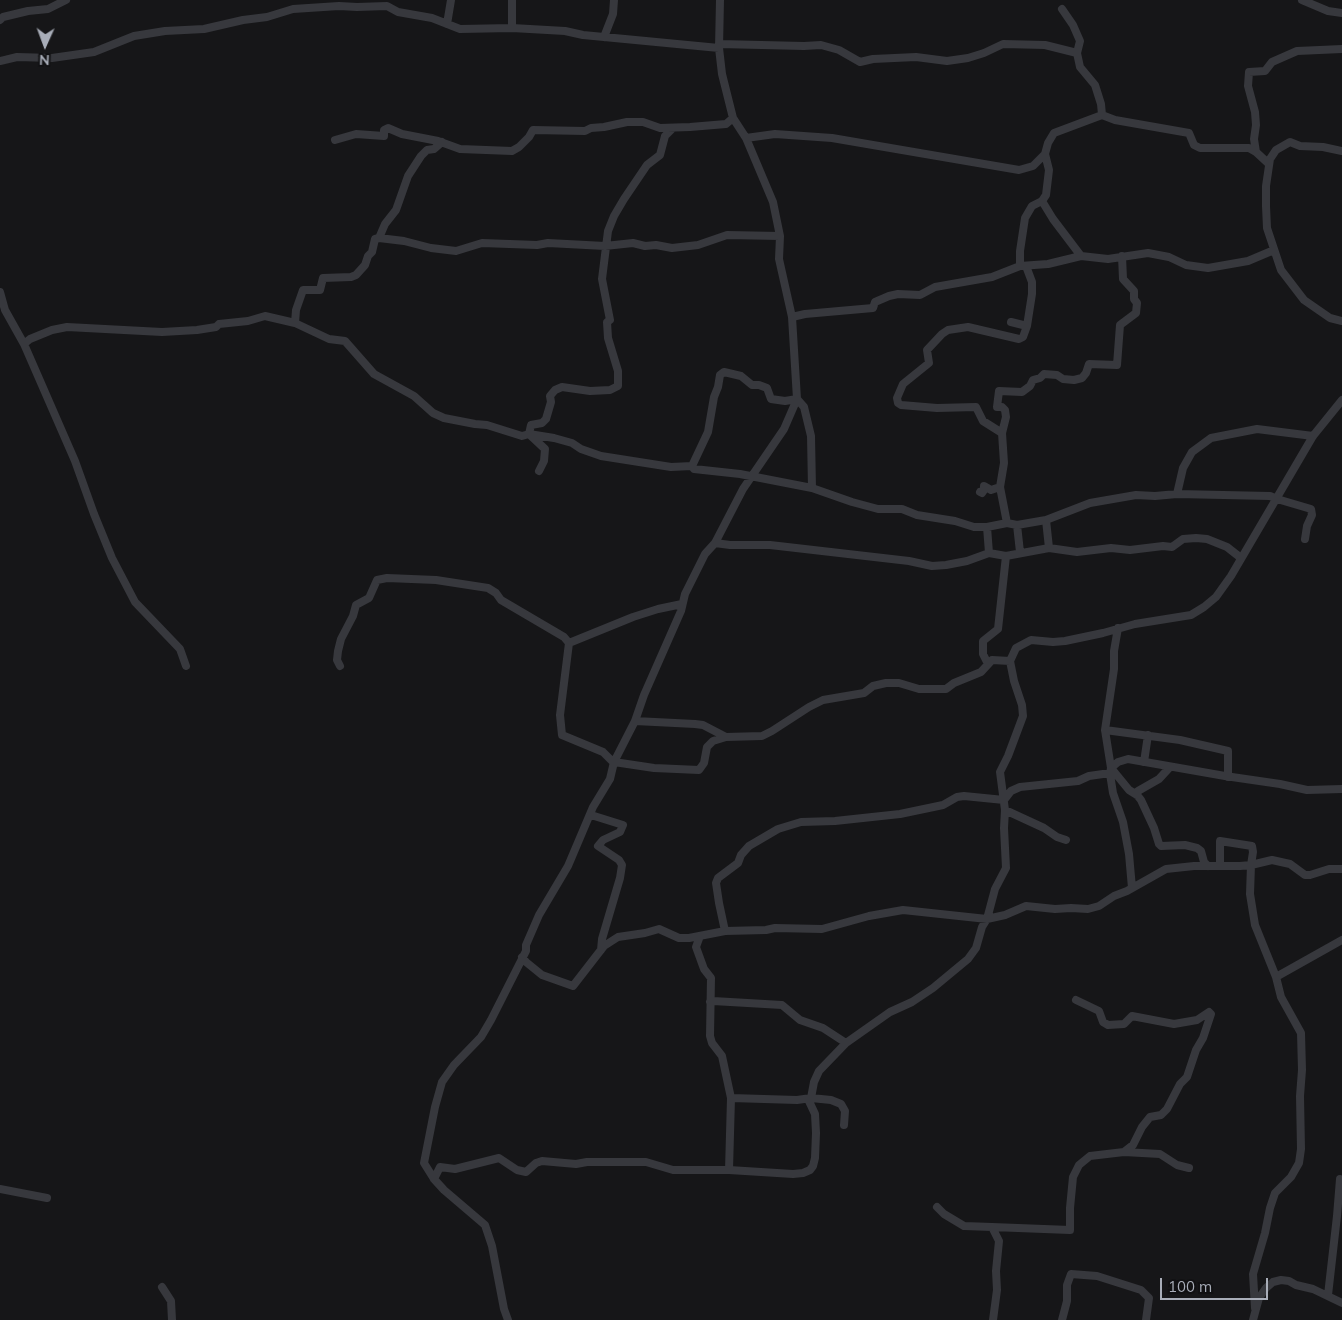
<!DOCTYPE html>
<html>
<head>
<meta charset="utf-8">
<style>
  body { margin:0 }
  #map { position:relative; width:1342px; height:1320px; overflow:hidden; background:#161618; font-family:Mulish,sans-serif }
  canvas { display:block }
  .north { position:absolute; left:20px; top:20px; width:50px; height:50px; -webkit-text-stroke:4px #111113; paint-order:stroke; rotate:182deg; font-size:14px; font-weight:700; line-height:20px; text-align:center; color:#a8adb8 }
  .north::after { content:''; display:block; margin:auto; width:18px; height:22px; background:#a8adb8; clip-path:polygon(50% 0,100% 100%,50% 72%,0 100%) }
  .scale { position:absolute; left:1160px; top:1278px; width:108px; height:22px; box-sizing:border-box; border:2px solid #a8adb8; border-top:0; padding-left:6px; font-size:15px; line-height:18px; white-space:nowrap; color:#a8adb8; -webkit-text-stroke:4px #111113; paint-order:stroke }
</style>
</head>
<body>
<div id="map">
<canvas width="1342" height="1320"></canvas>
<div class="north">N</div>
<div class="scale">100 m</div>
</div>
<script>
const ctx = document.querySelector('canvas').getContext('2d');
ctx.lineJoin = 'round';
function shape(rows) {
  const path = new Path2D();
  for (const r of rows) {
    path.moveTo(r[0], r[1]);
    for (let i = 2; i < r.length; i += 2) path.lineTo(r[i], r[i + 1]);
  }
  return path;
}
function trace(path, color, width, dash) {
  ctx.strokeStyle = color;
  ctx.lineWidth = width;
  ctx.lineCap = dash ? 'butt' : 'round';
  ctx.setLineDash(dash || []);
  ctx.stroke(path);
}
const minor = shape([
  [512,0,512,28],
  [1302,0,1328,11,1342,13],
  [0,20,3,17,28,11,48,9,66,0],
  [447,24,451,0],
  [604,37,613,14,614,0],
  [719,44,804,46,821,45,839,50,860,62,873,59,916,57,947,61,968,58,984,53,1003,44,1045,45,1077,53],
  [0,61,17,57,52,58,94,52,134,36,165,31,204,29,243,20,267,17,293,9,339,6,357,7,387,6,398,12,432,18,460,29,512,28,565,31,583,35,719,48],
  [1102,115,1115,120,1189,133,1194,145,1200,148,1249,148,1256,152],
  [746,138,775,134,832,138,1019,170,1033,166,1045,154],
  [335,140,356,134,384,136,384,130,388,128,402,134,438,141,460,149,512,151,519,147,529,137,533,130,585,131,591,128,604,127,627,122,643,122,660,128,690,127,726,124,733,118],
  [1342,151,1323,147,1300,146,1290,142,1276,150,1270,159,1266,186,1266,206,1267,228,1281,270,1304,300,1330,318,1342,321],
  [1269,164,1256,152,1254,139,1256,125,1255,112,1248,86,1249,72,1265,71,1272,62,1297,51,1342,49],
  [1042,201,1053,219,1081,256],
  [379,238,404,241,431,248,456,251,482,243,537,245,548,243,605,246,633,243,645,246,656,245,672,248,698,245,727,235,780,236],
  [1020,266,1020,251,1025,218,1032,206,1042,201,1046,195,1049,170,1045,154,1048,143,1054,133,1102,115,1101,104,1095,85,1080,67,1077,53,1080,41,1073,25,1062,9],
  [1026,266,1032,282,1032,294,1027,326],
  [0,292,5,310,24,344,75,461,94,514,112,558,135,602,180,649,186,666],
  [792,317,805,314,873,308,875,302,889,296,898,294,920,295,935,287,992,277,1020,266,1048,264,1081,256,1108,259,1148,253,1169,257,1186,265,1208,268,1248,261,1274,250],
  [295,323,296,310,303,290,320,290,323,278,351,277,356,275,365,265,368,256,372,252,375,239,379,238,385,224,396,210,408,176,421,156,427,150,434,149,442,142],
  [24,344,30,339,52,330,67,327,162,332,197,330,216,327,219,324,248,321,265,316,295,323,329,339,345,341,374,374,414,396,433,413,444,418,475,424,487,425,522,436,529,434,554,438,572,443,581,449,601,456,671,467,692,466],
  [1002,433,983,421,976,407,937,408,901,405,898,403,897,398,903,384,929,363,927,350,942,334,948,330,968,327,1019,339,1023,337,1027,326,1011,322],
  [539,471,544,461,545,449,529,434,531,425,542,423,546,419,551,402,550,396,555,390,562,387,590,391,610,390,618,386,618,371,608,338,607,322,610,320,602,279,608,231,614,216,624,199,647,165,660,155,665,136,673,128],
  [812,488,811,436,804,407,797,399,785,401,771,399,767,388,759,385,752,385,741,376,724,372,720,375,718,387,714,397,708,432,692,466,694,469,740,474,812,488,852,502,878,509,902,509,917,515,955,521,974,527,987,527],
  [980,492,982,493,984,490,984,486,991,490,1000,487],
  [1177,494,1183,468,1192,452,1211,438,1257,429,1313,436],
  [1046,520,1049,548,1077,552,1111,548,1130,550,1163,546,1172,547,1183,539,1196,538,1207,539,1227,547,1241,558],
  [1007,523,1000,487,1004,463,1002,433,1006,417,1005,410,1002,407,997,407,999,391,1022,392,1030,386,1033,380,1040,378,1044,374,1057,375,1063,379,1074,380,1082,378,1086,373,1089,364,1117,365,1120,325,1136,313,1137,303,1134,299,1134,291,1123,279,1122,256],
  [1017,525,1020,552],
  [715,543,730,545,770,545,909,561,932,566,946,565,967,561,989,553,987,527,1007,523,1017,525,1046,520,1090,503,1136,495,1155,496,1177,494,1270,496,1277,499,1311,509,1312,515,1307,526,1305,539],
  [1006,556,1049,548],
  [1118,628,1114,651,1114,669,1105,730,1111,768,1129,790,1137,795,1141,800,1154,828,1159,844,1161,846,1185,845,1197,848,1201,851,1204,862,1208,866],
  [988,664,983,654,983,641,998,629,1006,556,989,553],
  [340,666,337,660,338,651,341,639,353,616,356,605,369,598,377,580,387,578,436,580,488,588,496,593,501,600,564,637,569,643],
  [635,721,695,724,703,725,726,737,762,736,772,731,809,707,823,700,864,693,873,686,886,683,899,683,919,689,946,689,954,683,981,672,992,660,1010,661],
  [1105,730,1180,740,1228,751,1228,777],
  [614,762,654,768,699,770,704,763,707,747,713,741,726,737],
  [1144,762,1148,735],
  [614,763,603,752,562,735,560,715,569,643,633,617,658,609,682,604],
  [1110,774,1103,774,1089,776,1078,781,1020,787,1011,791,1004,800,964,796,957,797,943,805,900,814,835,821,801,822,778,829,749,846,741,855,738,863,718,878,716,883,719,903,725,931,766,930,775,928,822,929,869,916,903,910,987,919,1005,915,1026,906,1055,909,1071,908,1088,909,1099,906,1114,896,1127,891,1166,869,1194,866,1240,866,1251,865,1253,852,1252,846,1220,841,1220,866],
  [1137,795,1138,791,1159,779,1170,767],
  [1005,810,1044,828,1057,837,1066,840],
  [591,815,623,825,620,832,603,840,598,846,619,860,622,865,620,878,602,939,601,950],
  [1132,888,1129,854,1123,822,1113,793,1110,774,1111,768,1118,762,1128,759,1225,776,1280,784,1307,790,1342,789],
  [700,936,696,947,704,969,711,978,710,1036,712,1043,722,1056,731,1098],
  [522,957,526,962,542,975,573,986,604,946,618,937,645,933,659,929,679,938,689,938,725,931],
  [1276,977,1342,940],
  [710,1002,713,1001,782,1005,800,1020,823,1028,846,1043],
  [811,1098,831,1100,841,1104,845,1111,844,1125],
  [1124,1152,1160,1154,1177,1165,1189,1168],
  [729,1170,793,1174,803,1173,810,1170,813,1166,815,1158,816,1133,815,1114,808,1099],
  [434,1179,440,1167,455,1169,499,1158,517,1170,526,1172,536,1163,542,1161,576,1164,587,1162,646,1162,673,1170,729,1170,731,1098,797,1100,811,1098,814,1082,819,1071,846,1043,890,1012,912,1002,933,988,968,959,976,948,982,927,987,919,995,889,1006,868,1004,828,1005,810,1000,772,1008,756,1023,716,1022,705,1014,681,1010,661,1016,648,1031,640,1053,642,1065,641,1103,633,1135,624,1191,615,1204,607,1216,597,1231,576,1313,436,1342,400],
  [0,1189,47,1198],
  [937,1207,944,1214,964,1226,992,1227],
  [162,1287,171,1301,172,1320],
  [1328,1295,1337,1216,1340,1179],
  [1255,1308,1253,1274,1265,1233,1270,1208,1275,1193,1291,1177,1299,1163,1301,1149,1300,1096,1302,1070,1301,1033,1281,997,1276,977,1255,925,1250,894,1251,865,1272,860,1290,864,1305,875,1310,875,1329,869,1341,869],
  [508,1320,504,1309,492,1246,485,1225,444,1190,434,1179,424,1163,435,1107,442,1082,454,1065,481,1037,491,1020,526,951,526,945,539,915,568,866,593,807,610,779,614,762,635,721,644,695,681,611,685,594,705,554,715,543,743,489,784,429,797,399,792,317,779,259,780,236,773,202,746,138,733,118,722,74,719,48,720,0],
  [993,1320,997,1290,996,1271,999,1241,992,1227,1070,1230,1070,1208,1073,1177,1079,1165,1090,1156,1124,1152,1133,1145,1142,1127,1150,1117,1161,1115,1167,1109,1180,1084,1187,1077,1196,1050,1203,1038,1211,1014,1209,1012,1197,1020,1174,1024,1132,1016,1124,1024,1108,1025,1103,1022,1099,1011,1076,1000],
  [1062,1320,1067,1301,1067,1285,1071,1274,1097,1276,1141,1290,1149,1298,1146,1320],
  [1253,1320,1259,1298,1266,1288,1273,1282,1281,1280,1289,1281,1296,1285,1313,1289,1342,1303]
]);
trace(minor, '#37383d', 8);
</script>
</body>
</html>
